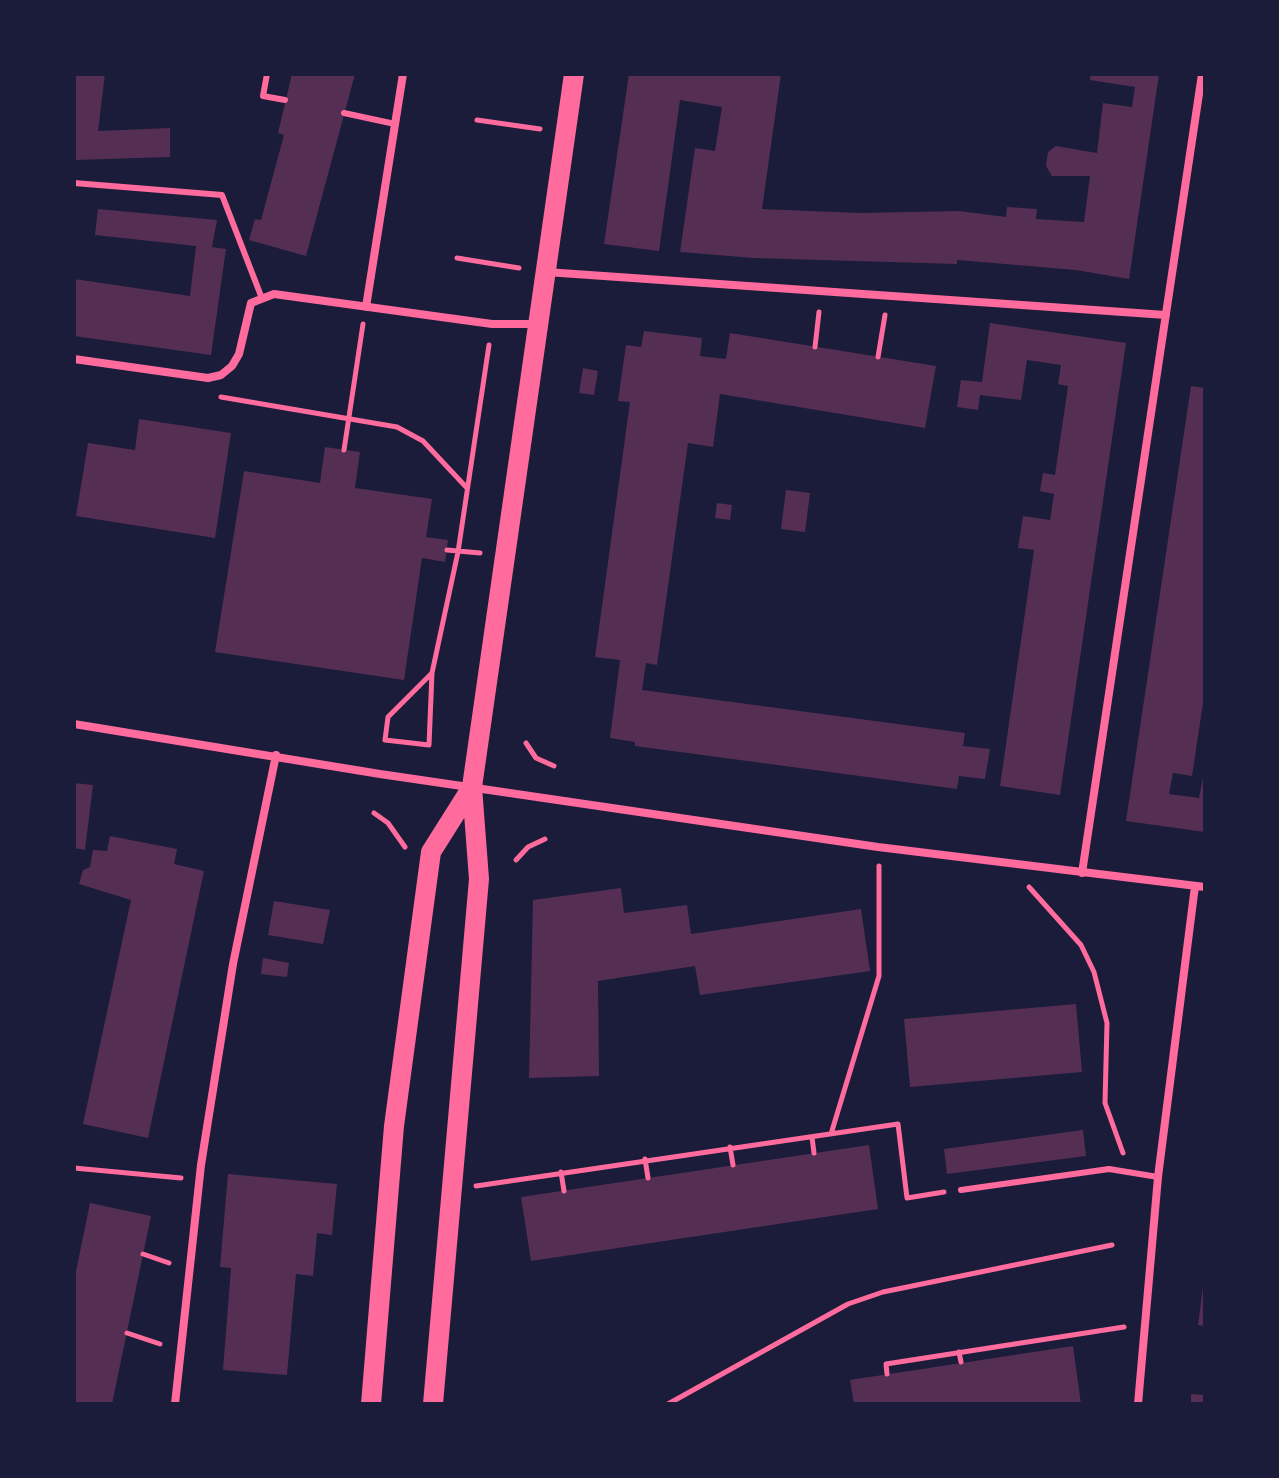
<!DOCTYPE html>
<html>
<head>
<meta charset="utf-8">
<style>
  body { margin:0 }
  #map { position:relative; width:1279px; height:1478px; overflow:hidden; background:#1b1b3a; font-family:Poppins,sans-serif }
  canvas { display:block }
  .frame { position:absolute; inset:0; border:76px solid #1b1b3a; pointer-events:none }
</style>
</head>
<body>
<div id="map">
<canvas width="1279" height="1478"></canvas>
<div class="frame"></div>
</div>
<script>
const ctx = document.querySelector('canvas').getContext('2d');
ctx.lineJoin = 'round';
function paint(path, color) {
  ctx.fillStyle = color;
  ctx.fill(path, 'evenodd');
}
function shape(rows) {
  const path = new Path2D();
  for (const r of rows) {
    path.moveTo(r[0], r[1]);
    for (let i = 2; i < r.length; i += 2) path.lineTo(r[i], r[i + 1]);
  }
  return path;
}
function trace(path, color, width, dash) {
  ctx.strokeStyle = color;
  ctx.lineWidth = width;
  ctx.lineCap = dash ? 'butt' : 'round';
  ctx.setLineDash(dash || []);
  ctx.stroke(path);
}
const building = shape([
  [74,74,105,74,98,131,170,128,170,157,74,160],
  [292,74,355,74,306,256,249,240,255,219,261,220,284,135,278,133],
  [629,74,781,74,762,209,859,213,959,211,1006,217,1007,207,1037,209,1036,219,1084,222,1090,176,1052,176,1046,166,1048,152,1056,146,1097,153,1103,103,1132,107,1135,87,1090,80,1091,74,1159,74,1129,279,1076,270,957,260,957,264,754,258,680,252,695,148,715,151,722,107,680,100,659,251,604,244],
  [98,209,217,220,212,247,226,249,211,355,74,336,74,279,190,296,196,246,95,235],
  [990,323,1126,343,1060,795,1000,786,1034,550,1018,548,1023,516,1050,520,1054,494,1040,491,1043,473,1055,475,1068,386,1058,384,1061,365,1027,360,1021,400,980,395,978,410,957,407,961,380,982,382],
  [644,331,702,338,700,356,726,359,730,333,936,366,925,428,720,394,713,447,688,443,657,665,646,663,642,690,965,733,963,746,990,749,985,779,959,776,957,789,635,746,635,742,610,738,620,660,595,657,630,402,618,401,626,345,641,347],
  [583,368,598,371,594,395,579,393],
  [1191,386,1205,388,1205,690,1192,776,1173,773,1169,794,1199,798,1205,768,1205,832,1126,821],
  [139,419,231,433,215,538,76,516,88,443,135,450],
  [325,447,360,452,355,488,432,499,426,537,448,540,445,562,422,558,404,680,215,652,244,471,320,483],
  [786,490,810,493,805,532,781,529],
  [717,503,732,505,730,520,715,518],
  [74,783,93,785,85,850,74,848],
  [110,836,177,849,174,864,204,871,148,1138,83,1124,131,900,79,884,83,870,90,867,93,850,107,851],
  [621,888,624,913,687,905,691,934,861,909,870,971,700,995,695,966,598,981,599,1076,529,1078,533,900],
  [274,901,330,910,323,944,268,935],
  [263,958,289,963,287,977,261,974],
  [1076,1004,1082,1072,910,1087,904,1019],
  [1083,1130,1086,1156,947,1174,944,1149],
  [869,1145,878,1209,531,1261,521,1197],
  [228,1174,337,1184,332,1235,317,1233,313,1276,296,1274,287,1375,223,1370,231,1268,220,1267],
  [90,1203,151,1216,112,1404,74,1404,74,1281],
  [1203,1287,1205,1287,1205,1326,1198,1325],
  [1073,1346,1081,1404,854,1404,850,1380],
  [1191,1394,1205,1395,1205,1404,1191,1404]
]);
const path = shape([
  [477,120,540,129],
  [457,258,519,268],
  [815,347,819,312],
  [878,357,885,315],
  [221,397,397,427,423,441,467,488],
  [344,450,363,324],
  [447,550,480,553],
  [432,673,388,717,385,740,429,745,432,673,458,552,489,345],
  [526,743,536,758,554,766],
  [374,813,388,823,405,847],
  [516,860,528,847,545,839],
  [1029,887,1081,945,1094,972,1107,1023,1105,1103,1123,1153],
  [831,1134,879,976,879,866],
  [812,1137,814,1153],
  [730,1147,733,1165],
  [645,1159,648,1178],
  [74,1168,181,1178],
  [561,1172,564,1191],
  [476,1186,898,1124,907,1198,944,1192],
  [143,1254,169,1263],
  [127,1333,160,1344],
  [959,1352,961,1362],
  [887,1374,886,1364,1124,1327],
  [668,1404,848,1304,883,1292,1112,1245]
]);
const service = shape([
  [267,74,263,96,285,100],
  [344,113,395,124],
  [74,183,222,195,261,296],
  [961,1190,1109,1169,1158,1177]
]);
const minor = shape([
  [546,272,1166,315],
  [366,307,403,74],
  [74,359,208,378,221,375,232,366,239,354,251,303,274,294,492,324,536,324],
  [74,724,380,774,878,847,1205,887],
  [1082,873,1202,74],
  [175,1404,201,1165,233,964,276,755],
  [1138,1404,1158,1177,1195,886]
]);
const primary = shape([
  [371,1404,394,1126,431,852,472,787],
  [433,1404,479,879,472,787,574,74]
]);
paint(building, '#542f53');
trace(path, '#ff6b9d', 5);
trace(service, '#ff6b9d', 6);
trace(minor, '#ff6b9d', 8);
trace(primary, '#ff6b9d', 20);
</script>
</body>
</html>
